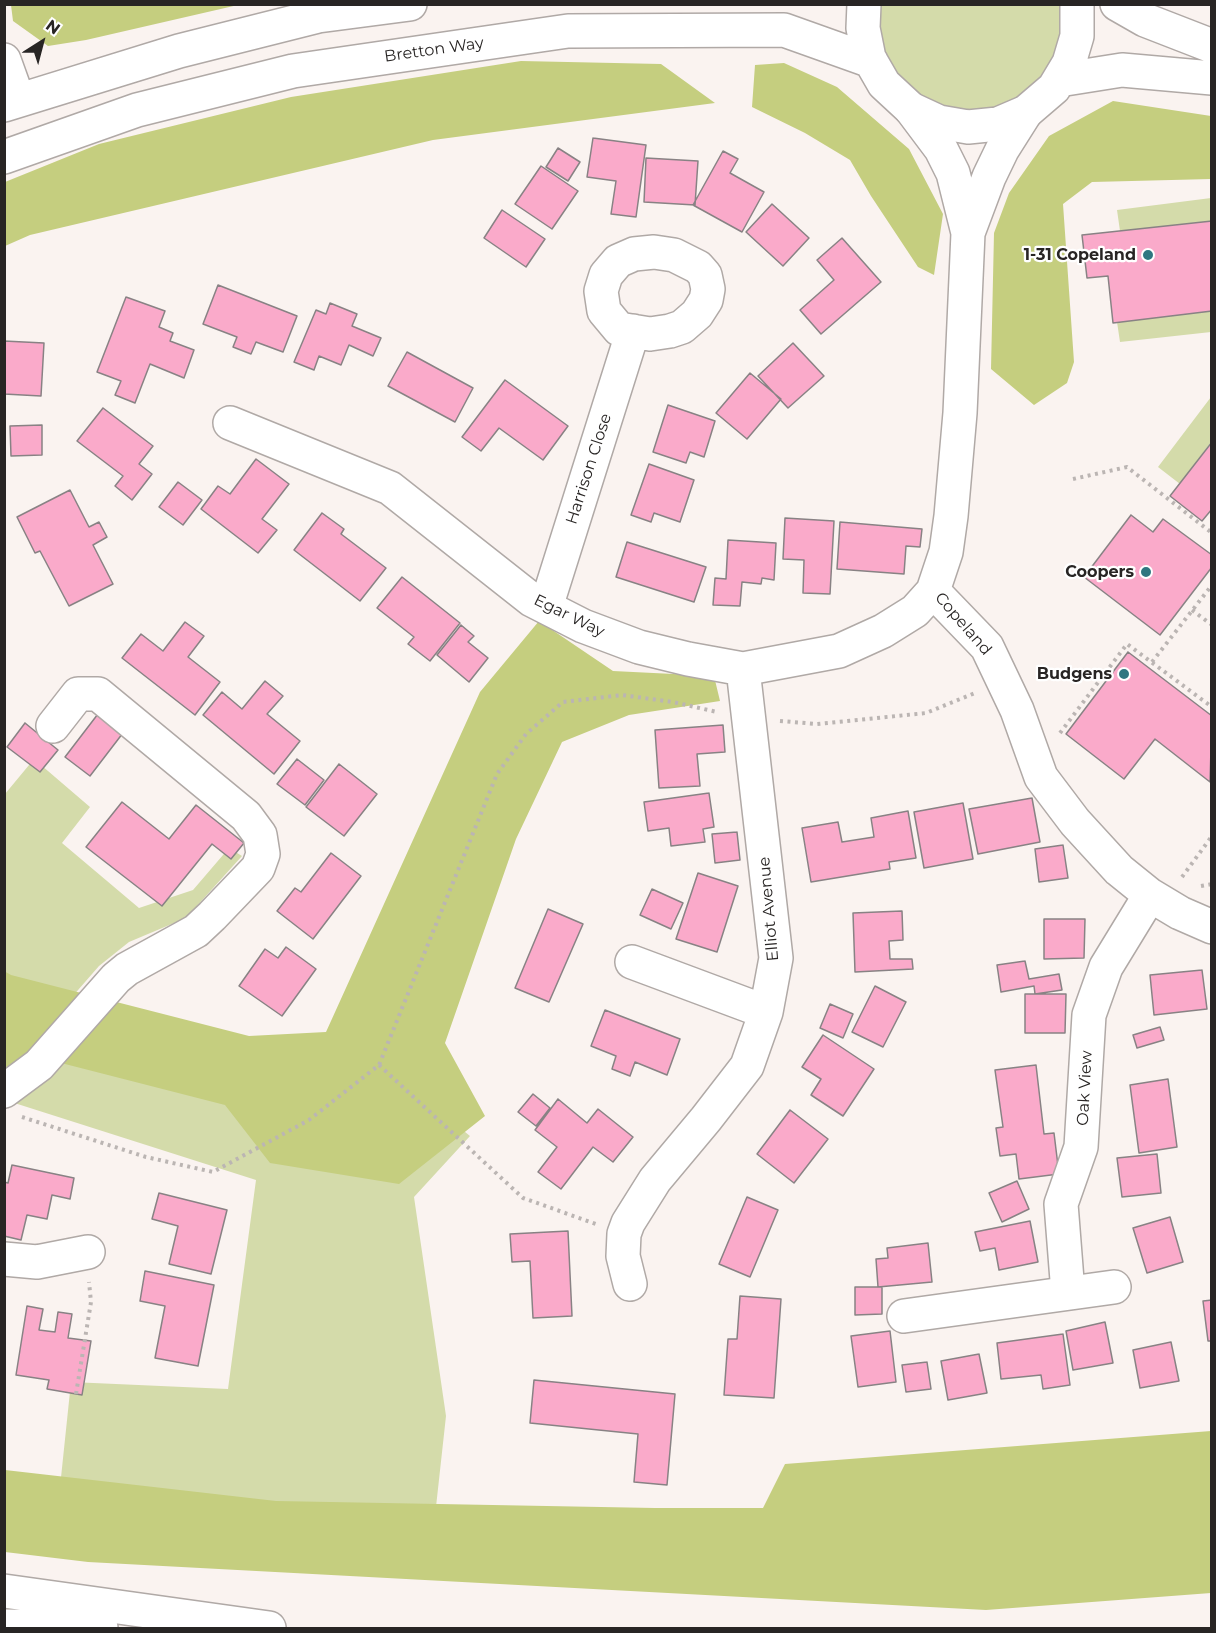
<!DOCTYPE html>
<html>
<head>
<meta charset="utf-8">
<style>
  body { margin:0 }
  #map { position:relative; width:1216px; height:1633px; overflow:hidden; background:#faf3f0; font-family:Montserrat,sans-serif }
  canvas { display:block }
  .frame { position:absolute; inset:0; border:6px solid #282524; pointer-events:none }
  .north { position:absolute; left:12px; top:12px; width:60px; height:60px; -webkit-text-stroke:4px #fff; paint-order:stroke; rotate:36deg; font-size:16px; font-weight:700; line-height:24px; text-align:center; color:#282524 }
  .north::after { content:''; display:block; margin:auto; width:21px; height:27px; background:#282524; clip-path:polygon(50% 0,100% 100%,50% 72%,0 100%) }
</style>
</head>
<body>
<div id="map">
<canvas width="1216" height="1633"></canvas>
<div class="frame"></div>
<div class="north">N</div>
</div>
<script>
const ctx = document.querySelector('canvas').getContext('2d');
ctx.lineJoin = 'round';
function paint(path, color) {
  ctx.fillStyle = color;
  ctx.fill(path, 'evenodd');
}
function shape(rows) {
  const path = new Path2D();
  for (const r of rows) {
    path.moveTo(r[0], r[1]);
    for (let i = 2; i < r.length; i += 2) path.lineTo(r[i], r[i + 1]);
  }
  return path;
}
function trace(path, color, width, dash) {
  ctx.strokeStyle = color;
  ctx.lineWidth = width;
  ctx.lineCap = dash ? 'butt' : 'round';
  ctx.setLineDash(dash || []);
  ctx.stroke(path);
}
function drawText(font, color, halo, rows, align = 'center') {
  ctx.font = font + ' Montserrat,sans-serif';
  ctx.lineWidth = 4.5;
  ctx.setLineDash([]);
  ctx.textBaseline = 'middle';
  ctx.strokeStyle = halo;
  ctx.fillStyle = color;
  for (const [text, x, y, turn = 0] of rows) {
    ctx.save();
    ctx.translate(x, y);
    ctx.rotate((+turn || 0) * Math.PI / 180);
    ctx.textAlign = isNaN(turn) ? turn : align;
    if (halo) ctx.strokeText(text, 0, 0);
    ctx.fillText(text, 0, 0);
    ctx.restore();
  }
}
const green = shape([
  [1077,4,1054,88,968,127,884,84,864,5],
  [1211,198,1211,221,1120,231,1117,210],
  [1211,311,1211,332,1120,342,1117,322],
  [1211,397,1211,442,1180,484,1158,467],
  [34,759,90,807,62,843,139,908,193,890,229,848,242,856,186,918,129,942,99,966,51,1021,5,983,5,794],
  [65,1015,369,1054,470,1136,414,1197,446,1416,434,1525,60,1487,71,1382,228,1389,256,1180,5,1100,5,1072]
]);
const forest = shape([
  [11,5,11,4,238,5,86,40,48,46,13,21],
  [521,61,661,64,715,103,433,140,30,235,5,246,5,182,99,144,291,97],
  [784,63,837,87,909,149,943,214,934,275,918,267,871,196,850,160,805,133,752,107,755,65],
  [1113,101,1211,116,1211,179,1092,182,1063,204,1074,362,1067,383,1034,405,991,369,994,233,1009,193,1049,136],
  [539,621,613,671,714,676,720,701,629,715,562,742,516,839,445,1043,485,1116,399,1184,270,1163,225,1105,26,1054,5,1068,4,971,11,975,249,1036,326,1032,480,692],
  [1211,1431,1211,1593,986,1610,88,1562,5,1552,5,1470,276,1501,655,1508,763,1508,785,1464]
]);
const building = shape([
  [593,138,646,145,636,217,611,214,616,181,587,177,593,138],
  [558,148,580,162,568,181,546,167,558,148],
  [723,151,738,159,730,173,764,192,742,232,693,205,723,151],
  [646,158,698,161,695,205,644,202,646,158],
  [541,166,578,191,552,229,515,204,541,166],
  [772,204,809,238,783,266,746,232,772,204],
  [502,210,545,239,526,267,484,238,502,210],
  [1212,221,1212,311,1113,323,1108,276,1087,278,1082,235,1212,221],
  [842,238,881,282,821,334,800,310,834,280,817,260,842,238],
  [218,285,297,316,283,352,256,342,251,354,233,347,237,337,203,324,218,285],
  [126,297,165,311,159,327,173,333,170,341,194,350,184,378,150,364,135,403,115,395,121,381,97,372,126,297],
  [330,303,357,314,352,326,381,338,373,356,349,345,341,365,319,356,314,370,294,362,316,310,326,314,330,303],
  [4,341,44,343,41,396,4,394,4,341],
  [793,343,824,376,788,408,758,376,793,343],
  [407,352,473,388,455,422,388,386,407,352],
  [750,373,781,399,747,439,716,413,750,373],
  [505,380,568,426,543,460,499,428,481,451,462,437,505,380],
  [668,405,715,421,704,457,690,452,686,463,653,452,668,405],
  [103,408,153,446,139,464,152,474,132,500,115,486,123,476,77,441,103,408],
  [42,425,42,455,11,456,10,426,42,425],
  [1212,442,1212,509,1202,521,1170,496,1212,442],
  [256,459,289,484,262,519,277,530,258,553,201,509,218,486,230,494,256,459],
  [649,464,694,480,680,522,654,513,651,522,631,515,649,464],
  [178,482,202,500,183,525,159,507,178,482],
  [70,490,89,527,99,522,107,537,93,545,113,584,69,606,40,551,35,553,17,517,70,490],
  [322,513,344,529,341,534,386,568,360,601,294,550,322,513],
  [1131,515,1153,532,1163,519,1212,555,1212,567,1160,635,1084,577,1131,515],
  [785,518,834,521,830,594,803,593,804,560,783,559,785,518],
  [840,522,922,529,920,547,906,546,904,574,837,569,840,522],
  [728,540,776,543,774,580,762,578,761,584,742,582,740,606,713,605,715,578,726,579,728,540],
  [627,542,706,567,694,602,616,577,627,542],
  [402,577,460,623,430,661,408,644,414,637,377,608,402,577],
  [185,622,204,636,188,657,220,682,195,715,122,658,141,634,163,651,185,622],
  [461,625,474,636,468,642,488,658,469,682,437,655,461,625],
  [1128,652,1212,716,1210,782,1155,739,1124,779,1066,734,1128,652],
  [265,681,283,696,267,714,300,741,274,774,203,715,222,692,242,709,265,681],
  [101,710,126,729,90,776,65,757,101,710],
  [25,723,58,750,40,772,7,747,25,723],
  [723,725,725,752,697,754,700,786,659,788,655,730,723,725],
  [297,759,324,780,305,805,277,784,297,759],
  [339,764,377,794,344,836,306,807,339,764],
  [709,793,714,827,703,829,705,842,671,846,669,828,648,831,644,802,709,793],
  [1032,798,1040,842,978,854,969,809,1032,798],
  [122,802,169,839,196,805,244,843,231,859,212,844,162,906,86,847,122,802],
  [963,803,973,859,924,868,914,812,963,803],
  [908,811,916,858,889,862,890,869,811,882,802,828,838,822,842,842,874,837,871,818,908,811],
  [737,832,740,860,715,863,712,834,737,832],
  [1063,845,1068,878,1039,882,1035,849,1063,845],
  [331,853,361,876,313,939,277,911,295,888,301,892,331,853],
  [698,873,738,886,717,952,676,939,698,873],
  [652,889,683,903,671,929,640,915,652,889],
  [548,909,583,924,549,1002,515,988,548,909],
  [902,911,903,940,889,941,890,959,912,959,913,969,855,972,853,913,902,911],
  [1044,919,1085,919,1084,958,1044,959,1044,919],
  [286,947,316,969,282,1016,239,986,265,949,278,958,286,947],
  [1025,961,1029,979,1059,974,1062,990,1035,994,1034,986,1001,992,997,965,1025,961],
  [1202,970,1207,1009,1154,1015,1150,975,1202,970],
  [875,986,906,1002,883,1047,852,1032,875,986],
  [1025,994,1066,994,1065,1033,1025,1033,1025,994],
  [830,1004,853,1014,843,1038,820,1028,830,1004],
  [605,1010,680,1039,667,1075,635,1062,630,1076,612,1069,616,1056,591,1046,605,1010],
  [1160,1027,1164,1040,1137,1048,1133,1035,1160,1027],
  [823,1035,874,1069,843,1116,811,1095,821,1079,802,1067,823,1035],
  [1036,1065,1044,1134,1054,1133,1059,1174,1019,1179,1016,1154,1000,1156,996,1128,1003,1127,995,1070,1036,1065],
  [1168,1079,1177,1147,1139,1153,1130,1085,1168,1079],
  [533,1094,550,1108,536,1126,518,1112,533,1094],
  [558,1099,587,1123,598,1109,633,1137,613,1162,593,1147,561,1189,538,1172,557,1147,535,1130,558,1099],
  [790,1110,828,1139,794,1183,757,1154,790,1110],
  [1157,1154,1161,1193,1122,1197,1117,1158,1157,1154],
  [12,1165,74,1178,70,1199,52,1195,47,1219,27,1215,21,1240,4,1236,4,1182,8,1183,12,1165],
  [1017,1181,1029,1209,1002,1222,989,1193,1017,1181],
  [159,1193,227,1210,211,1274,169,1264,178,1226,152,1219,159,1193],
  [747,1197,778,1210,750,1277,719,1264,747,1197],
  [1170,1217,1183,1262,1147,1273,1133,1228,1170,1217],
  [1030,1221,1038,1262,999,1270,995,1248,980,1251,975,1232,1030,1221],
  [568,1231,572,1316,533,1318,530,1261,512,1262,510,1234,568,1231],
  [928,1243,932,1282,878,1287,876,1259,888,1258,887,1248,928,1243],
  [145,1271,214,1285,198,1366,155,1358,165,1306,140,1301,145,1271],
  [855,1287,882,1287,882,1314,855,1315,855,1287],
  [740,1296,781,1299,774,1398,724,1395,728,1339,737,1339,740,1296],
  [1212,1300,1212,1341,1208,1341,1203,1301,1212,1300],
  [27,1306,43,1309,39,1330,55,1332,58,1312,72,1314,68,1338,91,1341,82,1395,47,1389,49,1380,16,1375,27,1306],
  [1105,1322,1113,1363,1073,1370,1066,1331,1105,1322],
  [890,1331,896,1382,858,1387,851,1336,890,1331],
  [1063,1334,1070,1385,1043,1389,1041,1375,1001,1379,997,1343,1063,1334],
  [1171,1342,1179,1381,1140,1388,1133,1350,1171,1342],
  [979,1354,987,1393,948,1400,941,1361,979,1354],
  [927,1362,931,1389,906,1392,902,1365,927,1362],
  [534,1380,675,1394,667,1485,634,1482,638,1434,530,1423,534,1380]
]);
const path = shape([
  [1073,479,1127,467,1212,533],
  [1192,610,1212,625],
  [1152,662,1212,585],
  [780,721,817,724,926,713,975,693],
  [1060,733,1127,644,1212,707],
  [1182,877,1212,836],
  [1201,886,1212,884],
  [379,1065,523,1198,596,1224],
  [22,1117,146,1157,213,1172,309,1120,379,1065,497,774,526,734,563,702,622,695,673,702,717,712],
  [76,1394,91,1302,89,1282]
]);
const minor = shape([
  [4,60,18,99],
  [968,233,989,177,1002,150,1026,112],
  [654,252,674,255,698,267,705,275,708,289,706,300,697,314,682,327,670,331,650,334,619,329,604,311,601,291,606,275,618,261,634,254,654,252],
  [230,423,390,488,532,600,583,626,639,647,688,659,743,669,839,651,883,631,915,611,933,591,946,552,951,516,960,413,968,233,953,173,941,149,911,109],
  [933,591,987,647,1017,710,1041,777,1075,822,1119,870,1150,895,1180,913,1212,927],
  [546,607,633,331],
  [632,962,766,1012],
  [4,1091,39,1065,116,978,127,969,196,931,212,916,258,868,263,854,260,835,246,816,98,694,78,694,53,726],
  [4,1259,37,1262,88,1252],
  [630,1284,623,1256,624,1234,628,1223,655,1180,706,1119,747,1066,766,1012,776,958,743,669],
  [1068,1293,1061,1204,1081,1147,1089,1015,1106,967,1150,895],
  [904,1316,1114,1287]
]);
const tertiary = shape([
  [864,4,863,28,869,58,884,84,911,109,939,122,968,127,998,124,1026,112,1054,88,1069,63,1077,36,1077,4],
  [1117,4,1145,20,1212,46],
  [1059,80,1122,70,1212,78],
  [4,105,179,51,318,16,410,4],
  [4,157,137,110,293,71,568,31,784,30,871,61]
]);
const trunk = shape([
  [4,1591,269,1628],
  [4,1626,101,1628]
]);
const markers = [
  [1148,255,6,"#2f7680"],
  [1146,572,6,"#2f7680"],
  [1124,674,6,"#2f7680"]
];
const streetNames = [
  ["Bretton Way",434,50,-8],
  ["Harrison Close",589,469,-72],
  ["Egar Way",569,616,26],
  ["Copeland",963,624,49],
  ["Elliot Avenue",769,909,-95],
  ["Oak View",1085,1088,-87]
];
const poiNames = [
  ["1-31 Copeland",1136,255],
  ["Coopers",1134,572],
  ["Budgens",1112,674]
];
paint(green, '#d4dbaa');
paint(forest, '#c5ce7f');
paint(building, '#faaaca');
trace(building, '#888284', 1.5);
trace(minor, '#b0a9a6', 36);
trace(tertiary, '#b0a9a6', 36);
trace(trunk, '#b0a9a6', 36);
trace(path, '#bbb5b3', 4, [3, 4.5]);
trace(minor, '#fff', 33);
trace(tertiary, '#fff', 33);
trace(trunk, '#fff', 33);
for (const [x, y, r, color] of markers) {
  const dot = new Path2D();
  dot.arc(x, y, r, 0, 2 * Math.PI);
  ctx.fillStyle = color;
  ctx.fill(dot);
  trace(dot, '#fff', 2);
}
drawText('16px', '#282524', '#fff', streetNames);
drawText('bold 16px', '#282524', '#fff', poiNames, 'right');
</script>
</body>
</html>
